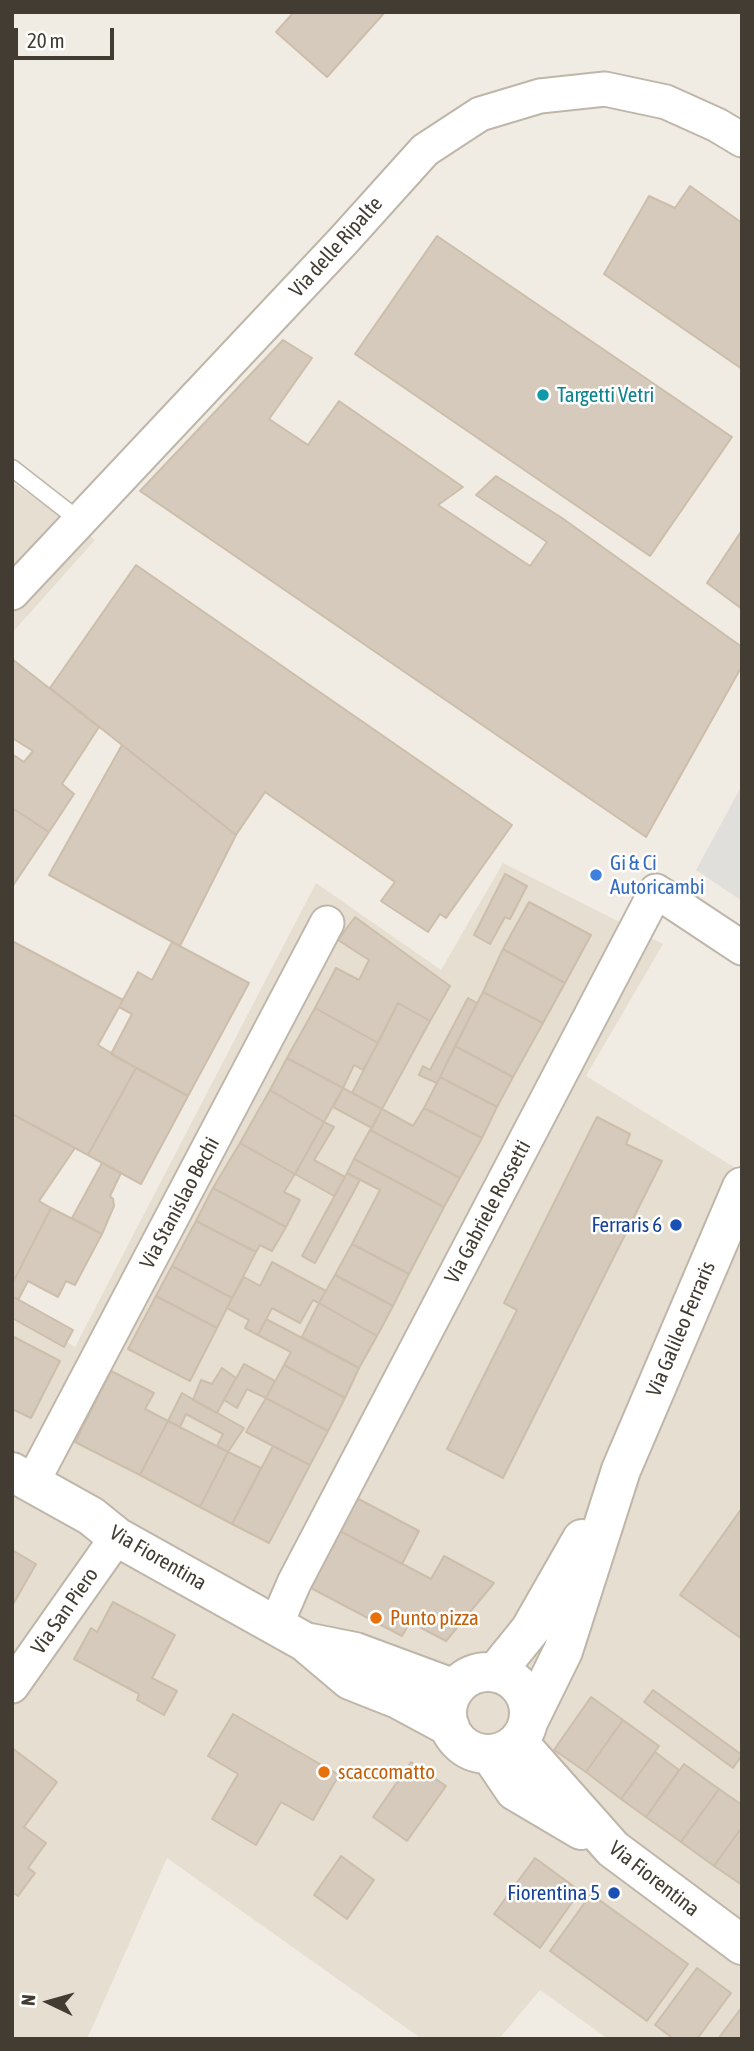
<!DOCTYPE html>
<style>
body{margin:0}
#map{position:relative;width:754px;height:2051px;overflow:hidden;background:#f1ece3;font-family:"Asap Condensed",sans-serif}
canvas{display:block}
.frame{position:absolute;inset:0;border:14px solid #423c33;pointer-events:none}
.north{position:absolute;left:14px;top:1967px;width:70px;height:70px;-webkit-text-stroke:5px #fff;paint-order:stroke;rotate:275deg;font-size:19px;font-weight:700;line-height:28px;text-align:center;color:#423c33}
.north::after{content:'';display:block;margin:auto;width:24px;height:32px;background:#423c33;clip-path:polygon(50% 0,100% 100%,50% 72%,0 100%)}
.scale{position:absolute;left:14px;top:28px;width:100px;height:32px;box-sizing:border-box;border:4px solid #423c33;border-top:0;padding-left:9px;font-size:21px;line-height:24px;white-space:nowrap;color:#423c33;-webkit-text-stroke:5px #fff;paint-order:stroke}
</style>
<div id="map">
<canvas width="754" height="2051"></canvas>
<div class="frame"></div>
<div class="north">N</div>
<div class="scale">20 m</div>
</div>
<script>
const ctx = document.querySelector('canvas').getContext('2d');
ctx.lineJoin = 'round';
function fill(path, color) {
  ctx.fillStyle = color;
  ctx.fill(path, 'evenodd');
}
function toPath(rows) {
  const path = new Path2D();
  for (const r of rows) {
    if (r.length === 3) {
      path.moveTo(r[0] + r[2], r[1]);
      path.arc(r[0], r[1], r[2], 0, 2 * Math.PI);
      continue;
    }
    path.moveTo(r[0], r[1]);
    for (let i = 2; i < r.length; i += 2) path.lineTo(r[i], r[i + 1]);
  }
  return path;
}
function strokePath(path, color, width, dash) {
  ctx.strokeStyle = color;
  ctx.lineWidth = width;
  ctx.lineCap = dash ? 'butt' : 'round';
  ctx.setLineDash(dash || []);
  ctx.stroke(path);
}
function label(font, color, halo, rows, align = 'center') {
  ctx.font = font + ' "Asap Condensed",sans-serif';
  ctx.lineWidth = 5;
  ctx.setLineDash([]);
  ctx.textBaseline = 'middle';
  ctx.strokeStyle = halo;
  ctx.fillStyle = color;
  for (const [text, x, y, turn = 0] of rows) {
    ctx.save();
    ctx.translate(x, y);
    ctx.rotate((+turn || 0) * Math.PI / 180);
    ctx.textAlign = isNaN(turn) ? turn : align;
    if (halo) ctx.strokeText(text, 0, 0);
    ctx.fillText(text, 0, 0);
    ctx.restore();
  }
}
fill(toPath([
 [12,482,95,540,12,633],
 [503,863,663,944,586,1076,742,1172,742,2039,608,2039,540,1990,499,2039,422,2039,167,1858,87,2039,12,2039,12,1308,75,1347,316,883,441,970]
]), '#e5ded1');
fill(toPath([
 [742,785,742,901,696,870]
]), '#e1dfdb');
const building = toPath([
 [294,12,385,12,327,77,276,32,294,12],
 [690,186,742,223,742,369,604,274,649,196,675,208,690,186],
 [437,236,732,437,650,556,355,354,437,236],
 [283,340,312,358,269,419,308,445,339,401,463,487,438,505,530,566,547,542,476,495,496,476,562,518,742,647,742,666,646,837,140,491,283,340],
 [742,530,742,609,707,583,742,530],
 [136,565,512,825,446,918,440,914,428,932,381,901,395,882,265,792,236,835,50,688,136,565],
 [12,659,99,727,62,784,74,794,49,832,12,808,12,754,24,762,33,751,12,738,12,659],
 [122,745,236,835,180,946,49,875,122,745],
 [12,808,49,832,12,887,12,808],
 [505,874,527,886,510,919,505,917,490,944,474,935,505,874],
 [529,902,591,935,565,983,503,949,529,902],
 [355,917,450,986,430,1021,398,1003,378,1043,315,1008,336,968,359,980,369,960,338,940,355,917],
 [12,941,123,1000,98,1045,136,1068,88,1155,12,1114,12,941],
 [172,942,249,983,188,1096,111,1054,132,1014,119,1007,138,972,152,980,172,942],
 [503,949,565,983,543,1023,483,992,503,949],
 [483,992,543,1023,513,1077,455,1046,483,992],
 [468,998,477,1003,437,1083,419,1075,423,1066,430,1070,468,998],
 [398,1003,430,1021,382,1109,352,1093,398,1003],
 [315,1008,378,1043,363,1070,354,1065,343,1088,287,1058,315,1008],
 [455,1046,513,1077,497,1107,440,1077,455,1046],
 [287,1058,343,1088,324,1122,270,1090,287,1058],
 [136,1068,188,1096,141,1184,88,1155,136,1068],
 [440,1077,497,1107,482,1138,424,1108,440,1077],
 [343,1088,382,1109,372,1128,333,1107,343,1088],
 [270,1090,324,1122,295,1174,240,1143,270,1090],
 [424,1108,482,1138,460,1178,370,1130,382,1109,413,1126,424,1108],
 [12,1114,75,1148,39,1201,51,1208,12,1284,12,1114],
 [597,1117,630,1134,626,1144,662,1161,503,1478,447,1449,517,1310,504,1303,597,1117],
 [324,1122,334,1127,314,1160,345,1177,334,1196,295,1174,324,1122],
 [370,1130,460,1178,444,1207,354,1159,370,1130],
 [240,1143,295,1174,284,1192,300,1200,286,1227,213,1188,240,1143],
 [354,1159,444,1207,409,1274,352,1244,380,1190,347,1173,354,1159],
 [102,1163,121,1173,110,1196,113,1199,114,1206,102,1234,72,1218,102,1163],
 [347,1173,360,1180,315,1263,302,1256,347,1173],
 [213,1188,286,1227,272,1251,260,1245,256,1252,196,1221,213,1188],
 [51,1208,102,1234,75,1285,66,1281,58,1297,28,1281,18,1300,12,1296,12,1284,51,1208],
 [196,1221,256,1252,232,1298,172,1266,196,1221],
 [352,1244,409,1274,393,1306,335,1275,352,1244],
 [272,1262,326,1291,319,1303,313,1300,300,1323,272,1308,258,1335,245,1328,249,1320,227,1308,244,1277,260,1286,272,1262],
 [172,1266,232,1298,217,1328,156,1296,172,1266],
 [335,1275,393,1306,377,1336,319,1303,335,1275],
 [12,1296,73,1330,64,1347,12,1318,12,1296],
 [156,1296,217,1328,190,1381,128,1349,156,1296],
 [319,1303,377,1336,359,1368,302,1337,319,1303],
 [266,1319,359,1368,345,1398,284,1365,291,1352,258,1335,266,1319],
 [14,1337,60,1361,31,1418,12,1409,12,1341,14,1337],
 [244,1364,275,1381,266,1398,247,1389,237,1408,224,1400,244,1364],
 [284,1365,345,1398,328,1431,266,1398,284,1365],
 [222,1368,236,1378,217,1413,193,1400,201,1380,212,1384,222,1368],
 [111,1371,154,1393,145,1409,168,1421,140,1475,75,1442,111,1371],
 [182,1393,244,1428,228,1452,217,1446,223,1434,186,1414,180,1427,168,1421,182,1393],
 [266,1398,328,1431,310,1465,246,1432,266,1398],
 [168,1421,228,1452,200,1507,140,1475,168,1421],
 [273,1446,310,1465,269,1543,232,1524,273,1446],
 [228,1452,261,1468,232,1524,200,1507,228,1452],
 [355,1497,419,1531,402,1564,338,1530,355,1497],
 [742,1508,742,1639,680,1595,742,1508],
 [338,1530,431,1579,444,1556,494,1583,446,1641,410,1622,402,1636,311,1588,338,1530],
 [12,1550,36,1564,12,1606,12,1550],
 [113,1602,175,1635,152,1678,177,1691,164,1715,137,1700,139,1694,74,1659,91,1628,97,1632,113,1602],
 [653,1690,742,1755,733,1768,644,1702,653,1690],
 [591,1697,623,1720,586,1772,554,1750,591,1697],
 [233,1714,339,1775,313,1820,281,1802,256,1845,212,1819,238,1774,208,1756,233,1714],
 [623,1720,659,1746,621,1799,586,1772,623,1720],
 [12,1748,57,1782,24,1827,46,1843,28,1868,35,1873,18,1896,12,1892,12,1748],
 [655,1752,679,1770,646,1817,621,1799,655,1752],
 [411,1762,446,1786,407,1841,373,1817,411,1762],
 [684,1764,719,1789,681,1842,646,1817,684,1764],
 [719,1789,742,1805,742,1827,714,1866,681,1842,719,1789],
 [742,1827,742,1885,714,1866,742,1827],
 [341,1856,374,1880,347,1919,314,1895,341,1856],
 [535,1858,580,1891,540,1948,494,1914,535,1858],
 [591,1894,688,1964,647,2021,550,1951,591,1894],
 [697,1968,731,1993,697,2039,674,2039,655,2025,697,1968],
 [742,2007,742,2039,718,2039,742,2007]
]);
fill(building, '#d5cabb');
strokePath(building, '#cdbeac', 2);
const service = toPath([
 [12,468,80,521]
]);
const minor = toPath([
 [12,593,343,241,425,150,480,114,540,96,605,89,666,102,717,125,742,140],
 [32,1483,327,923],
 [276,1625,294,1583,656,891,742,948],
 [12,1686,117,1537]
]);
const tertiary = toPath([
 [12,1472,91,1516,117,1537,305,1642,350,1680,398,1699,450,1727],
 [310,1643,355,1652,455,1689],
 [496,1672,530,1630,582,1539],
 [488,1713,41],
 [529,1720,563,1651,621,1470,742,1187],
 [518,1742,613,1849,742,1945],
 [490,1754,515,1791,581,1830]
]);
strokePath(service, '#bfb6a9', 19);
strokePath(minor, '#bfb6a9', 37);
strokePath(tertiary, '#bfb6a9', 42);
strokePath(service, '#fff', 16);
strokePath(minor, '#fff', 33);
strokePath(tertiary, '#fff', 38);
for (const [x, y, r, color] of [
 [543,395,7,"#0f9aa8"],
 [596,875,7,"#3f7fe0"],
 [676,1225,7,"#1a4fb4"],
 [376,1618,7,"#e8710a"],
 [324,1772,7,"#e8710a"],
 [614,1893,7,"#1a4fb4"]
]) {
  const dot = new Path2D();
  dot.arc(x, y, r, 0, 2 * Math.PI);
  ctx.fillStyle = color;
  ctx.fill(dot);
  strokePath(dot, '#fff', 2.5);
}
label('21px', '#423c33', '#fff', [
 ["Via delle Ripalte",336,247,-48],
 ["Via Stanislao Bechi",180,1203,-62],
 ["Via Gabriele Rossetti",488,1212,-62],
 ["Via Galileo Ferraris",681,1329,-67],
 ["Via Fiorentina",158,1558,30],
 ["Via San Piero",65,1611,-55],
 ["Via Fiorentina",654,1879,38]
]);
label('21px', '#0d838f', '#fff', [
 ["Targetti Vetri",557,395]
], 'left');
label('21px', '#366cbe', '#fff', [
 ["Gi & Ci",610,863],
 ["Autoricambi",610,887]
], 'left');
label('21px', '#164399', '#fff', [
 ["Ferraris 6",662,1225],
 ["Fiorentina 5",600,1893]
], 'right');
label('21px', '#c56008', '#fff', [
 ["Punto pizza",390,1618],
 ["scaccomatto",338,1772]
], 'left');
</script>
